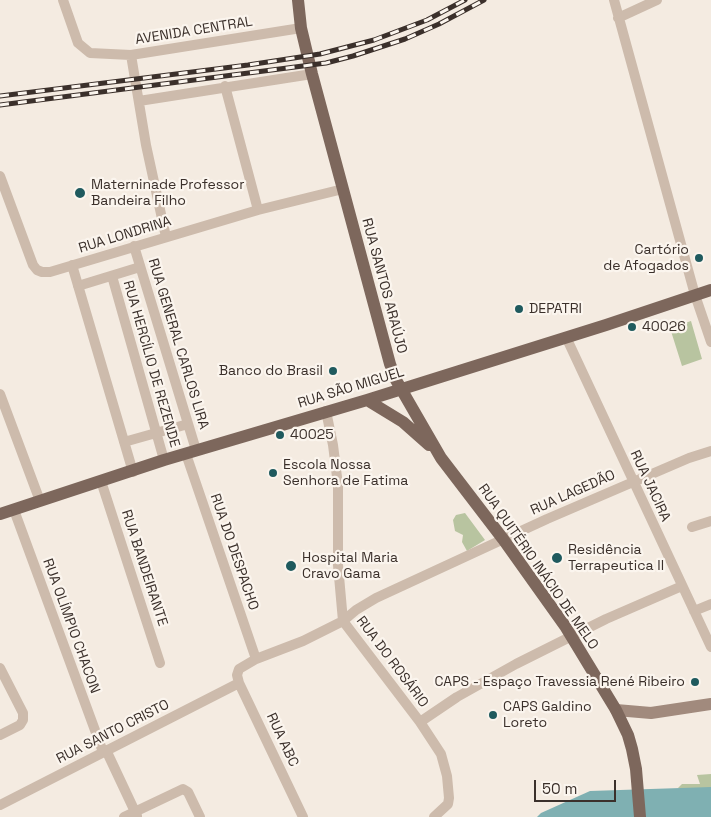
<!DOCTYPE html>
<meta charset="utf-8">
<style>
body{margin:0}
#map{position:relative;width:711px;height:817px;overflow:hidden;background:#f4ebe1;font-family:"Space Grotesk",sans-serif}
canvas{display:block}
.scale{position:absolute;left:534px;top:780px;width:82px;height:22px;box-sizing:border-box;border:2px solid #3b302b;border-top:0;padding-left:6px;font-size:15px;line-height:18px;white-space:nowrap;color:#3b302b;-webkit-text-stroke:4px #fbf5ee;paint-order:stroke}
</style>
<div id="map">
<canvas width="711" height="817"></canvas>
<div class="scale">50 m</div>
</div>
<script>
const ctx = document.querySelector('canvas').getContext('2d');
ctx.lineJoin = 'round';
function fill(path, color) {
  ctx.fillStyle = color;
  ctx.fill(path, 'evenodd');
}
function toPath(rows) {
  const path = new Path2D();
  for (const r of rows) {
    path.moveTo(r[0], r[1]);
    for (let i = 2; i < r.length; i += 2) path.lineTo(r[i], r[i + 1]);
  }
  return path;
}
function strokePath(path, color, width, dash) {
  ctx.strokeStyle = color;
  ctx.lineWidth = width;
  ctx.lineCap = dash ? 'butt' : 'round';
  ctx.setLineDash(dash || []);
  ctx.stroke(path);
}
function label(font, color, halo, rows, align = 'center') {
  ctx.font = font + ' "Space Grotesk",sans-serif';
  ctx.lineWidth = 4.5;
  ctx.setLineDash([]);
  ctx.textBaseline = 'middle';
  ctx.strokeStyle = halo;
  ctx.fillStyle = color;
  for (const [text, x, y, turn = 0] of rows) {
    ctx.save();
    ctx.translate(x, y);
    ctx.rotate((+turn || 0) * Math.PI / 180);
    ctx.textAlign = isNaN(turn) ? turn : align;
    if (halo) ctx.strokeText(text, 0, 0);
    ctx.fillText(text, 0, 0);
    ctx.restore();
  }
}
fill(toPath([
 [691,321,702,359,682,366,670,328],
 [465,513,485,540,467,551,462,542,463,535,455,531,453,520,456,515],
 [711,774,711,796,678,788,682,784,700,784,697,775]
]), '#b8c4a0');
fill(toPath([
 [711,787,711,817,537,817,541,813,590,791]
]), '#7fb0b2');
strokePath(toPath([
 [63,0,78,43,90,53,131,55,301,28],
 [614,0,695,295,711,342],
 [618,18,657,0],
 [131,55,146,145,166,237],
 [225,86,258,210],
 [139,101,312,74],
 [0,176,33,265,37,270,42,272,50,272,258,210,343,189],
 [134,246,196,450],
 [72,265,133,472],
 [112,276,164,460],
 [78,286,140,267],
 [566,337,711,647],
 [0,394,40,501],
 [326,411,333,445,338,485,338,565,343,621,420,722,441,754,447,776,449,798,448,804,434,817],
 [124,442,188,424],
 [186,454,256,659],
 [101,481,160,663],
 [14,510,103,752],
 [692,527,711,521],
 [694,611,711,604],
 [0,668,23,713,23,720,20,725,0,735],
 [420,722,457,697,516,664,606,619,682,586],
 [106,750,137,816],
 [0,805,239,683],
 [124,817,183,789,188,792,200,817],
 [303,817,239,683,237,675,239,669,256,659,303,641,343,621,356,610,376,598,547,519,689,458,711,451]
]), '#cdbbac', 10);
strokePath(toPath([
 [616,710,651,713,711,704]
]), '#a18a7d', 12);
strokePath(toPath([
 [298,0,301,28,312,74,390,364,396,380,441,458,503,539,565,626,616,710,628,735,632,749,636,769,640,817],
 [367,400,403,422,429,445],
 [0,514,164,460,367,400,606,325,711,290]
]), '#7d675c', 12);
const rail = toPath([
 [0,96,248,65,320,54,374,40,427,20,465,0],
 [0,105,326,63,353,56,405,39,439,24,484,0]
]);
strokePath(rail, '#3b302b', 5);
strokePath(rail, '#fbf5ee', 3, [9]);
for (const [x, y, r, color] of [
 [80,193,6,"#1f5a5e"],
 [699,258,5,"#1f5a5e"],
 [519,309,5,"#1f5a5e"],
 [632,327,5,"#1f5a5e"],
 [333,371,5,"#1f5a5e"],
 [280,435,5,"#1f5a5e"],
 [273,473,5,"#1f5a5e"],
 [557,558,6,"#1f5a5e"],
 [291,566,6,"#1f5a5e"],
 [695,682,5,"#1f5a5e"],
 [493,715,5,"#1f5a5e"]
]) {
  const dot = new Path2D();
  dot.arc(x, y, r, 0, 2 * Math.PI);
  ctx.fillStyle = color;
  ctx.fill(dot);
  strokePath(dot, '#fbf5ee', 2);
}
label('14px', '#3b302b', '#fbf5ee', [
 ["AVENIDA CENTRAL",194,31,-9],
 ["RUA LONDRINA",125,235,-17],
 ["RUA SANTOS ARAÚJO",384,286,75],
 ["RUA GENERAL CARLOS LIRA",178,344,73],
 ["RUA HERCÍLIO DE REZENDE",151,364,74],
 ["RUA SÃO MIGUEL",351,388,-17],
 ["RUA JACIRA",650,486,65],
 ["RUA LAGEDÃO",573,493,-24],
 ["RUA DO DESPACHO",234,552,71],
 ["RUA QUITÉRIO INÁCIO DE MELO",538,567,55],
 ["RUA BANDEIRANTE",144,568,72],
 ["RUA OLÍMPIO CHACON",71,626,70],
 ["RUA DO ROSÁRIO",392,662,53],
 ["RUA SANTO CRISTO",113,732,-27],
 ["RUA ABC",282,740,65]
]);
label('14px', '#3b302b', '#fbf5ee', [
 ["Materninade Professor",91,185],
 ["Bandeira Filho",91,201],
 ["Cartório",689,250,"right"],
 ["de Afogados",689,266,"right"],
 ["DEPATRI",529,309],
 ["40026",642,327],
 ["Banco do Brasil",323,371,"right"],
 ["40025",290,435],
 ["Escola Nossa",283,465],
 ["Senhora de Fatima",283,481],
 ["Residência",568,550],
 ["Terrapeutica II",568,566],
 ["Hospital Maria",302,558],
 ["Cravo Gama",302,574],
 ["CAPS - Espaço Travessia René Ribeiro",685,682,"right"],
 ["CAPS Galdino",503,707],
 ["Loreto",503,723]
], 'left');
</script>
